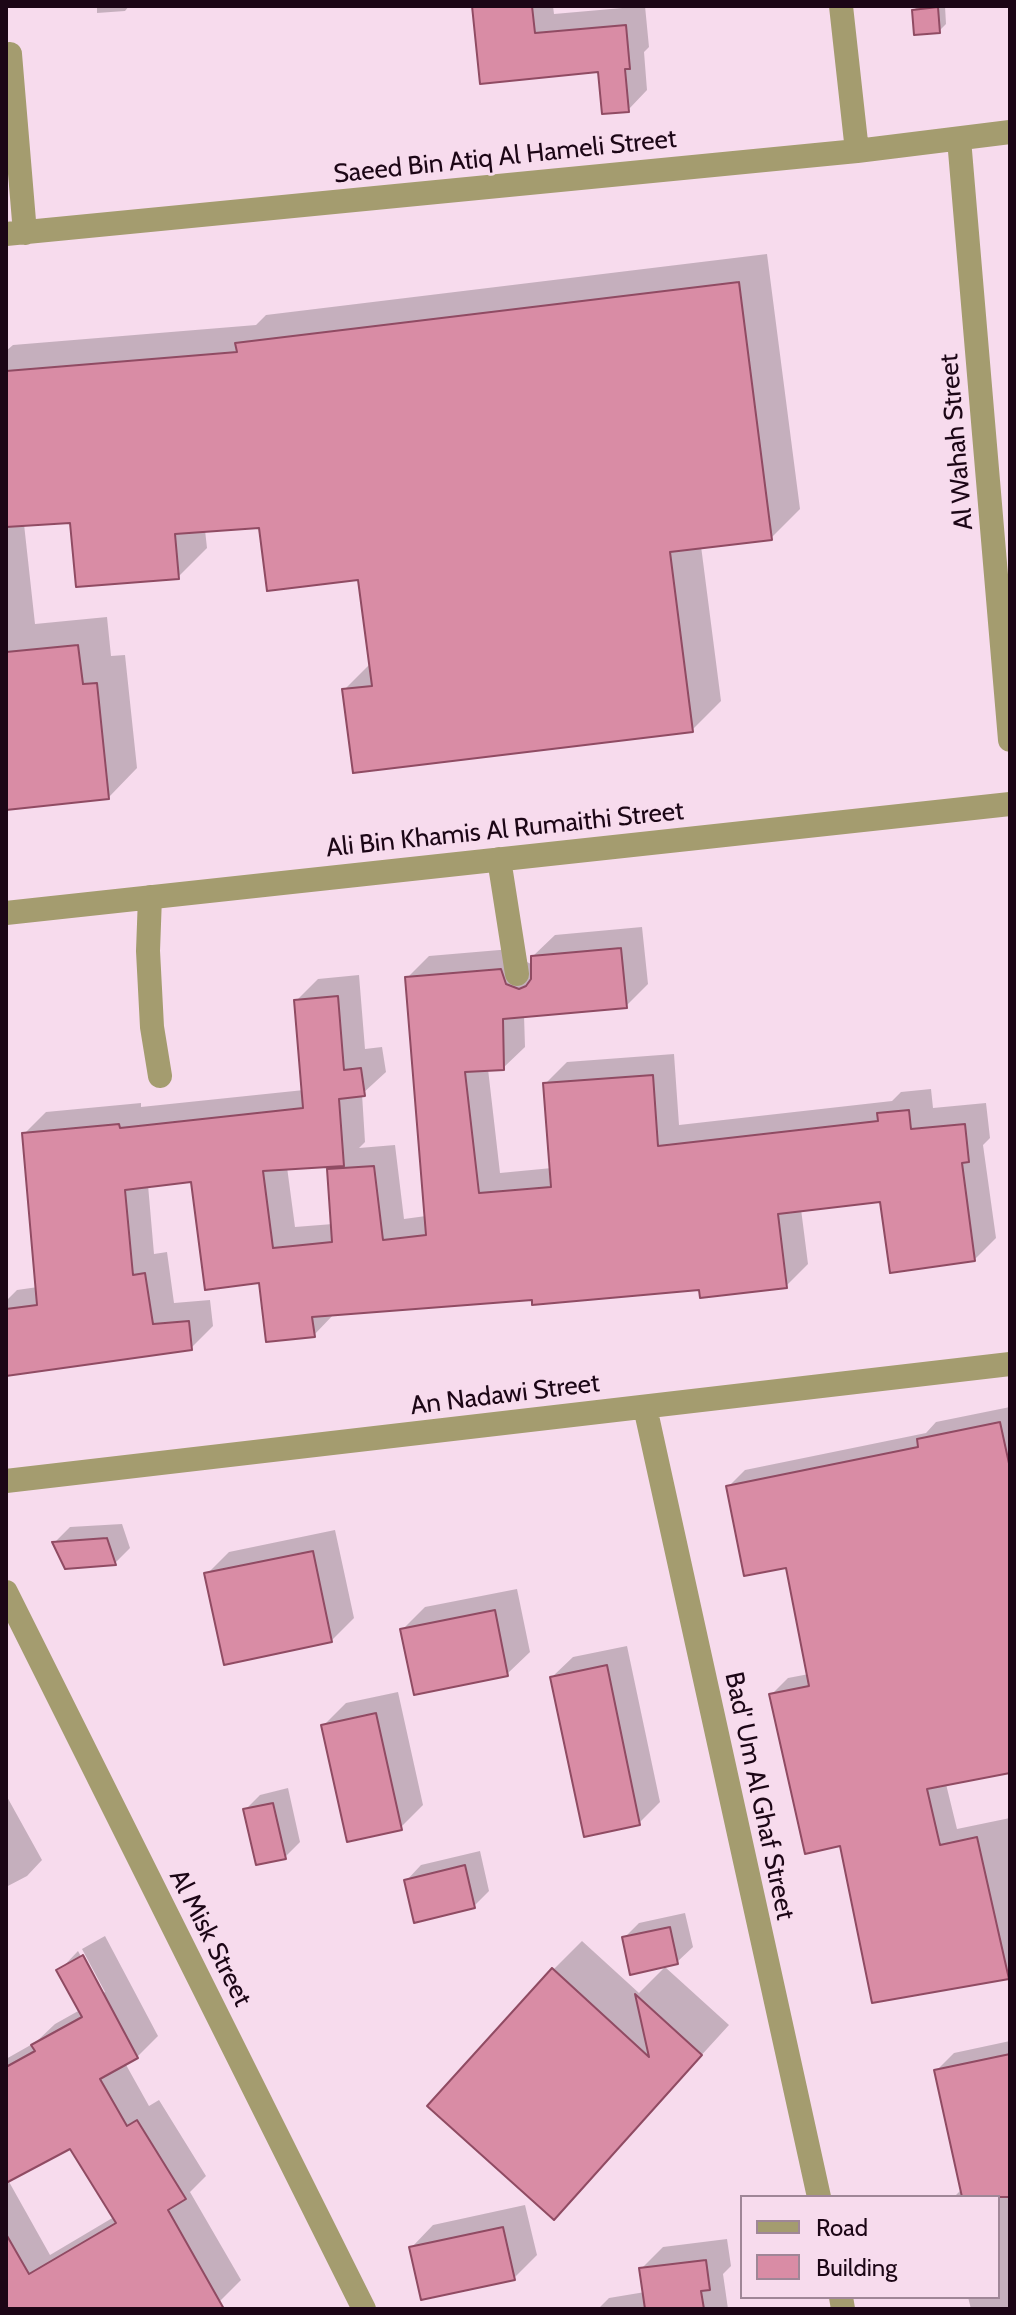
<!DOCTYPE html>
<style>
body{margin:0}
#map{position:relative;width:1016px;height:2315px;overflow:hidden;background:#f7dbed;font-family:Cabin,sans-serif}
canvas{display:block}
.frame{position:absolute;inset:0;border:8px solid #1c0616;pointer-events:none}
.legend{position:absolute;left:740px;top:2195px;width:260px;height:104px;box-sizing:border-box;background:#f7dbed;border:2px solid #9f8697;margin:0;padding:10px 14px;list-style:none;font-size:24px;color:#1c0616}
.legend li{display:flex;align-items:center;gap:16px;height:40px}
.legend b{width:40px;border:2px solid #9f8697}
</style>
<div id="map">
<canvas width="1016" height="2315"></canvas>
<div class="frame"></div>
<ul class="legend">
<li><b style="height:10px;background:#a49c6f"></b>Road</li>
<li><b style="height:22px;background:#d98ca5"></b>Building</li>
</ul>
</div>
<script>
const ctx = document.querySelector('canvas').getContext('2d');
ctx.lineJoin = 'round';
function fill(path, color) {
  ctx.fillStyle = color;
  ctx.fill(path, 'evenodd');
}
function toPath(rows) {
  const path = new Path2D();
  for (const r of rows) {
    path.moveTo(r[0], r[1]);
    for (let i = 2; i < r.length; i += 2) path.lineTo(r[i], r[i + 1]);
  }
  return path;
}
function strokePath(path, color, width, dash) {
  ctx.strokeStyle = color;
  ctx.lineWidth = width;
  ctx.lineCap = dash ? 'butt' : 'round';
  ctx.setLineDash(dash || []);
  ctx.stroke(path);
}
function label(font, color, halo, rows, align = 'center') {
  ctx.font = font + ' Cabin,sans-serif';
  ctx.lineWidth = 6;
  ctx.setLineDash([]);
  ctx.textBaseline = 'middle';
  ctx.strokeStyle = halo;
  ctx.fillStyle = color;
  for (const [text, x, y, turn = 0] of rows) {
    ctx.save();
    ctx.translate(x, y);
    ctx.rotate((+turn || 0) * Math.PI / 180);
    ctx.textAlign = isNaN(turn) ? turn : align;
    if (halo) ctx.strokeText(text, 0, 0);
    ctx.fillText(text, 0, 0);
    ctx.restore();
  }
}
fill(toPath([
 [97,6,129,6,125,11,97,13],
 [474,6,553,6,554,14,645,6,649,47,644,52,647,90,628,110,600,69],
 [918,6,945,6,946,24,939,31,914,10],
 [767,254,800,509,771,538,701,546,721,701,692,730,344,690,371,663,360,578,261,526,205,530,207,548,178,577,72,520,24,524,35,624,107,617,111,656,125,655,137,768,109,797,6,808,6,351,13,345,256,325,266,315],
 [642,927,648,984,626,1006,524,1015,525,1047,503,1068,488,1069,500,1173,552,1168,545,1084,567,1062,674,1054,679,1125,892,1101,901,1092,931,1089,933,1108,986,1103,990,1138,983,1145,996,1238,974,1260,882,1200,801,1209,808,1264,786,1286,700,1288,335,1313,314,1335,261,1281,192,1180,148,1185,154,1254,167,1252,174,1303,210,1300,213,1326,191,1348,6,1374,6,1301,17,1290,38,1287,24,1134,46,1112,141,1103,141,1107,304,1090,296,1001,318,979,359,975,365,1049,382,1047,386,1072,362,1094,365,1142,359,1148,395,1145,404,1219,426,1216,407,978,429,956,523,948,527,962,533,965,533,956,555,935],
 [334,1164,329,1170,333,1224,295,1227,287,1167],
 [1010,1407,1010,1771,946,1784,957,1829,1010,1818,1010,1974,1008,1977,842,1844,771,1695,788,1678,809,1674,788,1566,728,1487,745,1470,926,1433,936,1422],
 [122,1524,130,1548,115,1563,55,1542,70,1527],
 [335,1530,354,1618,331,1641,207,1574,229,1552],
 [517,1589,530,1652,507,1674,402,1630,425,1607],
 [627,1646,660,1802,639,1823,552,1677,573,1657],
 [398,1692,423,1805,400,1828,324,1725,346,1703],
 [288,1788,300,1842,285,1857,245,1810,260,1795],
 [6,1795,42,1860,27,1876,6,1887],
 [480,1851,489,1891,474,1906,406,1881,421,1865],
 [685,1913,693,1947,677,1962,624,1938,639,1923],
 [105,1936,158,2036,137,2057,125,2063,149,2106,159,2100,206,2176,190,2192,241,2280,220,2301,206,2309,6,2309,6,2059,36,2042,55,2024,80,2010,59,1971,78,1951,101,1994,105,1992,82,1949],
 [71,2147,114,2217,50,2255,8,2180],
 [582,1941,639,1993,665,1967,729,2025,553,2218,553,1970],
 [1010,2041,1010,2309,971,2309,968,2297,998,2297,998,2197,954,2197,962,2189,936,2071,954,2053],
 [525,2205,537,2255,514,2278,411,2248,433,2225],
 [727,2239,731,2266,723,2274,728,2309,598,2309,609,2298,645,2292,642,2268,663,2247]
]), '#0003');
const building = toPath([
 [472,6,532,6,535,33,626,25,630,69,625,69,629,112,602,114,598,72,480,84,472,6],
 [938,7,940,33,914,35,912,10,938,7],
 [739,282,772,540,670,552,693,732,353,773,342,689,372,686,358,580,267,591,259,528,175,534,179,579,76,587,70,523,6,527,6,371,237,352,235,343,739,282],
 [78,645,83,684,97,683,109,799,6,810,6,652,78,645],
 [621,948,627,1008,503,1019,504,1070,465,1072,479,1193,551,1187,543,1083,653,1075,658,1146,878,1121,877,1113,909,1110,911,1129,965,1124,969,1162,962,1163,975,1261,890,1273,880,1202,778,1214,787,1288,700,1298,699,1290,532,1305,532,1300,312,1317,315,1337,266,1342,259,1283,205,1290,191,1182,125,1190,133,1275,145,1273,153,1324,189,1321,192,1350,6,1376,6,1309,37,1305,22,1133,119,1124,120,1128,303,1108,294,1000,338,996,344,1070,361,1068,365,1096,339,1099,344,1166,263,1171,273,1248,332,1242,327,1169,374,1166,383,1240,426,1235,405,977,501,969,506,984,519,989,526,986,531,979,531,956,621,948],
 [1000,1422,1010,1468,1010,1773,927,1789,940,1845,977,1837,1009,1979,872,2003,840,1846,805,1854,769,1694,809,1686,786,1568,744,1576,726,1486,918,1447,917,1439,1000,1422],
 [107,1538,116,1565,65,1569,52,1542,107,1538],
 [313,1551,332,1642,224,1665,204,1573,313,1551],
 [495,1610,508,1676,414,1695,400,1629,495,1610],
 [607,1665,640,1825,584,1837,550,1677,607,1665],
 [376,1713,402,1830,347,1842,321,1725,376,1713],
 [273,1803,286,1859,256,1865,243,1809,273,1803],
 [465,1865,475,1908,414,1923,404,1880,465,1865],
 [670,1927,678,1964,630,1975,622,1937,670,1927],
 [83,1955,138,2058,100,2079,127,2126,137,2120,186,2199,168,2210,224,2309,6,2309,6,2234,29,2274,116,2223,70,2149,6,2183,6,2067,35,2051,31,2045,82,2017,56,1970,83,1955],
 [552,1968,649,2057,635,1994,702,2055,554,2220,427,2106,552,1968],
 [1010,2054,1010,2197,962,2197,934,2070,1010,2054],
 [503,2227,515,2280,421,2300,409,2247,503,2227],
 [706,2260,710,2290,701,2291,704,2309,645,2309,639,2268,706,2260]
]);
fill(building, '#d98ca5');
strokePath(building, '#904b63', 2);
strokePath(toPath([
 [841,6,857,151],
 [10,54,25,233],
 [959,139,1010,740],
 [6,234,857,151,1010,132],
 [499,859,517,974],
 [150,897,148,951,152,1027,160,1076],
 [6,913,1010,804],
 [645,1407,819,2197],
 [6,1481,1010,1364],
 [6,1592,364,2309],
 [841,2297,843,2309]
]), '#a49c6f', 24);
label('26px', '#1c0616', '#f7dbed', [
 ["Saeed Bin Atiq Al Hameli Street",505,157,-6],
 ["Al Wahah Street",957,442,-95],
 ["Ali Bin Khamis Al Rumaithi Street",505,830,-6],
 ["An Nadawi Street",505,1395,-7],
 ["Bad' Um Al Ghaf Street",759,1796,78],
 ["Al Misk Street",210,1938,63]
]);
</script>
